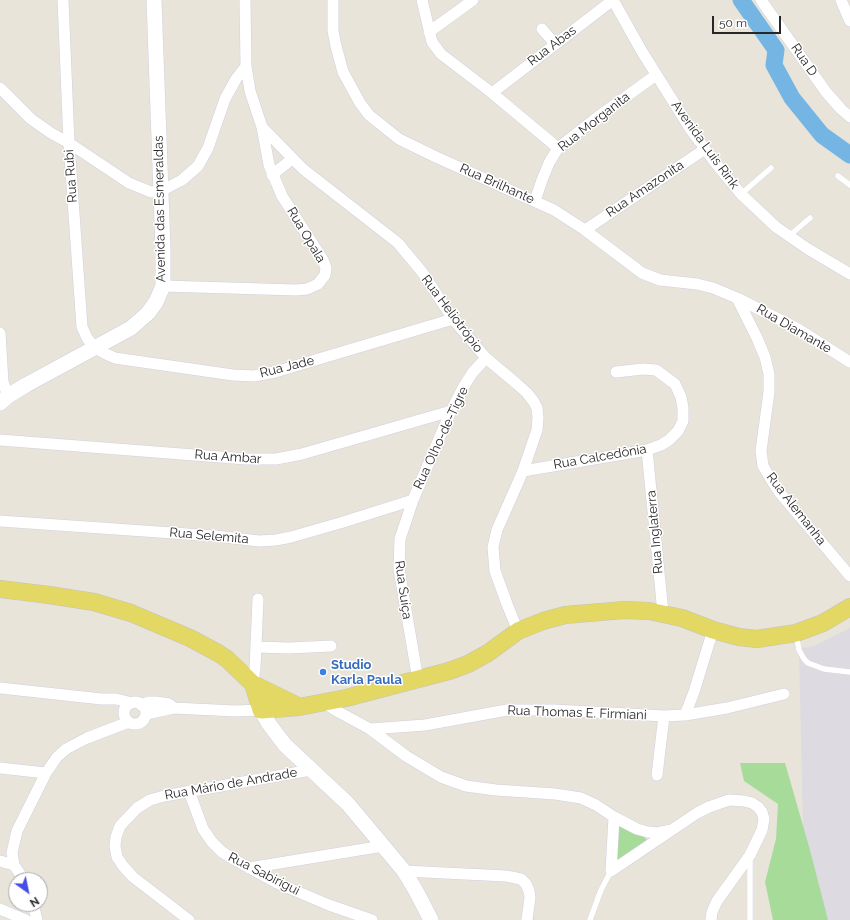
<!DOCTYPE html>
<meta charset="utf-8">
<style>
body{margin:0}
#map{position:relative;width:850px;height:920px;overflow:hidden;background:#e8e4d9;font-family:Raleway,sans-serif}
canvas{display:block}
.north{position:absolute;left:8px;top:872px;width:40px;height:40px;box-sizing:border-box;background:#fff;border:1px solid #a9a9a9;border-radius:50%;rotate:147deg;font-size:11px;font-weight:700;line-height:16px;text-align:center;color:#272727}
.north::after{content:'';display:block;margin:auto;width:14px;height:18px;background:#464ce9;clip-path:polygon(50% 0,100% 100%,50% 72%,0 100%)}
.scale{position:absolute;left:712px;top:16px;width:69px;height:18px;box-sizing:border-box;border:2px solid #272727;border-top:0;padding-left:5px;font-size:12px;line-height:14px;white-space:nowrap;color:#272727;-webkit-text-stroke:3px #fff;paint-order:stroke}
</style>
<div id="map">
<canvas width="850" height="920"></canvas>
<div class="north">N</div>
<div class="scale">50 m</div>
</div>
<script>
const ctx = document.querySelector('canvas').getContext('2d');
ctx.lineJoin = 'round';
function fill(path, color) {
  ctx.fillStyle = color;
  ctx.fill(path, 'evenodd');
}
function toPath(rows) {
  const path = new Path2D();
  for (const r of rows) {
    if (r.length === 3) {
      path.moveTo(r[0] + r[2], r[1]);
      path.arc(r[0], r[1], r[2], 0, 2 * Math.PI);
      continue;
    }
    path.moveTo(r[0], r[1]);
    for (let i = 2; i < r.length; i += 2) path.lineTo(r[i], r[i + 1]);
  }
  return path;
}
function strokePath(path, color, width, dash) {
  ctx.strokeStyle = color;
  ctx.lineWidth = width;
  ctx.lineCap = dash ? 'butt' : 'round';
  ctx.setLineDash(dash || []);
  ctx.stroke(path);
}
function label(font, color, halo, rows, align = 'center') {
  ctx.font = font + ' Raleway,sans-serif';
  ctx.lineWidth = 3;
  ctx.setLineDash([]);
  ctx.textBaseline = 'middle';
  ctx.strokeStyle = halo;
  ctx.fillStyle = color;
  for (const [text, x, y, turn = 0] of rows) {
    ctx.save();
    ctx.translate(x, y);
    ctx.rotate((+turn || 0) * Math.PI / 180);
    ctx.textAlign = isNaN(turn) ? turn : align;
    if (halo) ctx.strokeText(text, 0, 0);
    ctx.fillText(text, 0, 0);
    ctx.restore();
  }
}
fill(toPath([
 [850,628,850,920,805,920,799,648,812,647]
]), '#dddae1');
fill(toPath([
 [740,763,785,763,810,850,828,920,773,920,765,882,776,839,778,804,744,781],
 [621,825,642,835,648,841,616,863,615,828]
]), '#a7db9a');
strokePath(toPath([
 [741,0,776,50,774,65,792,98,822,135,850,155]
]), '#74b5e3', 17);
const service = toPath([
 [838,176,850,185],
 [741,194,771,168],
 [789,236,810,218],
 [796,634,799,650,804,659,808,663,824,669,850,672],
 [590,920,601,890,611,871],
 [750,920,750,858]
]);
const minor = toPath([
 [63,0,69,143,82,327,87,338,95,348,106,354,115,358,233,375,254,376,275,372,453,319],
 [333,0,333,31,336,46,343,72,360,103,369,115,399,139,436,157,554,210,585,230,642,273,660,280,697,284,713,288,737,298,798,329,850,362],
 [422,0,432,42,441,54,492,93,558,148],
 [613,0,641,50,691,130,717,165,741,194,776,227,808,249,850,274],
 [761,0,826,92,841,109,850,117],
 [841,0,850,21],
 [542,29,555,44],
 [429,32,473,0],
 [0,88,31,119,51,133,69,143,129,183,151,192,161,191,182,180,198,166,208,148,225,99,236,79,246,66],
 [492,93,613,0],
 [262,127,303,169,398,243,422,272,453,319,486,358,517,384,527,393,534,402,537,408,538,418,537,430,523,471,497,530,493,547,495,571,507,604,518,631],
 [272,175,292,159],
 [535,201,542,180,549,163,558,148,595,119,656,75],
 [585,230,705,149],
 [163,286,296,290,307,289,318,284,325,275,326,268,323,260,282,196,269,165,262,127,250,91,246,66,245,0],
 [737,298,757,338,765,357,769,374,769,392,761,451,763,466,772,481,780,493,850,576],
 [0,333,3,382,8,396],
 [0,440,246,459,276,459,302,454,451,411],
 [647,450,663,613],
 [523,471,647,450,661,445,669,440,678,431,683,421,683,408,681,397,675,384,656,370,643,369,616,372],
 [0,521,216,536,259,541,276,540,291,537,340,523,413,500],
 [256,647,289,648,331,646],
 [418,680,399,569,400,539,413,500,451,411,464,386,473,372,486,358],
 [253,684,255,668,258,599],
 [0,688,102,699,116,699,132,703],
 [135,713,11],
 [325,703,335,710,370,729,406,756,441,777,466,786,496,790,555,794,581,798,596,805,614,817,637,829,648,832,657,833,672,830],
 [141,705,149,702,156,702,169,704,174,708],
 [146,714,174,708,235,711,261,710],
 [685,715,694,692,713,630],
 [370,729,425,725,507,710,554,710,664,716,685,715,727,708,784,694],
 [0,768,46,773],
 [657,775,664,716],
 [189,791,203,829,212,842,222,852,235,860,277,883,329,905,372,920],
 [0,861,14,865,24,880],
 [14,865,12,853,17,831,46,773,57,757,66,749,87,738,129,722],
 [249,868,383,846],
 [404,871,506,876,521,879,526,884,529,891,530,897,527,920],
 [611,871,697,813,709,807,729,800,744,801,752,803,758,807,762,812,764,819,762,830,750,855,717,901,712,912,711,920],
 [611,871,614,817],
 [33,904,37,920],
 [0,909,26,920],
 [189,920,133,877,123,866,117,857,115,846,116,837,120,826,137,808,150,800,164,796,311,770]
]);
const secondary = toPath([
 [0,403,8,396,26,385,131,328,148,313,156,302,163,286,163,249,154,0],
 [261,710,269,724,285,745,348,804,404,871,416,891,431,920]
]);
const primary = toPath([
 [0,589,49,595,94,602,131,613,190,638,218,653,227,659,253,684,261,710],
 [253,684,298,706],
 [261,710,299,707,346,698,449,671,468,664,488,653,518,631,543,621,565,615,624,610,649,611,682,618,713,630,739,637,757,639,796,633,823,623,850,607]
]);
strokePath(service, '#cfd0df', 6);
strokePath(minor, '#cfd0df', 12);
strokePath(secondary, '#cfd0df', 16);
strokePath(primary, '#c3c3c3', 18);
strokePath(service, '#fff', 5.5);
strokePath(minor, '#fff', 11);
strokePath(secondary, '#fff', 15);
strokePath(primary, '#e3d864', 17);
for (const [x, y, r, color] of [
 [323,672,4,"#3f7fe0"]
]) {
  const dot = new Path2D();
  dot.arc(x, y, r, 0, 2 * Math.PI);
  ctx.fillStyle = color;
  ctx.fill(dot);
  strokePath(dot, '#fff', 1.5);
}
label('13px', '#272727', '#fff', [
 ["Rua Abas",552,46,-37],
 ["Rua D",804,60,56],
 ["Rua Morganita",594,122,-38],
 ["Avenida Luis Rink",705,145,54],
 ["Rua Rubi",71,176,-94],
 ["Rua Brilhante",497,184,24],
 ["Rua Amazonita",645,189,-34],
 ["Avenida das Esmeraldas",160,209,-91],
 ["Rua Opala",306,235,59],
 ["Rua Heliotrópio",452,314,53],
 ["Rua Diamante",794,329,30],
 ["Rua Jade",287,367,-14],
 ["Rua Olho-de-Tigre",441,438,-65],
 ["Rua Ambar",228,457,4],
 ["Rua Calcedônia",600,457,-10],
 ["Rua Alemanha",796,509,52],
 ["Rua Inglaterra",655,532,-95],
 ["Rua Selemita",209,536,5],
 ["Rua Suíça",403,590,82],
 ["Rua Thomas E. Firmiani",577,713,2],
 ["Rua Mário de Andrade",231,784,-10],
 ["Rua Sabirigui",264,874,27]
]);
label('bold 13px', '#366cbe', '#fff', [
 ["Studio",331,665],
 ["Karla Paula",331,680]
], 'left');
</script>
